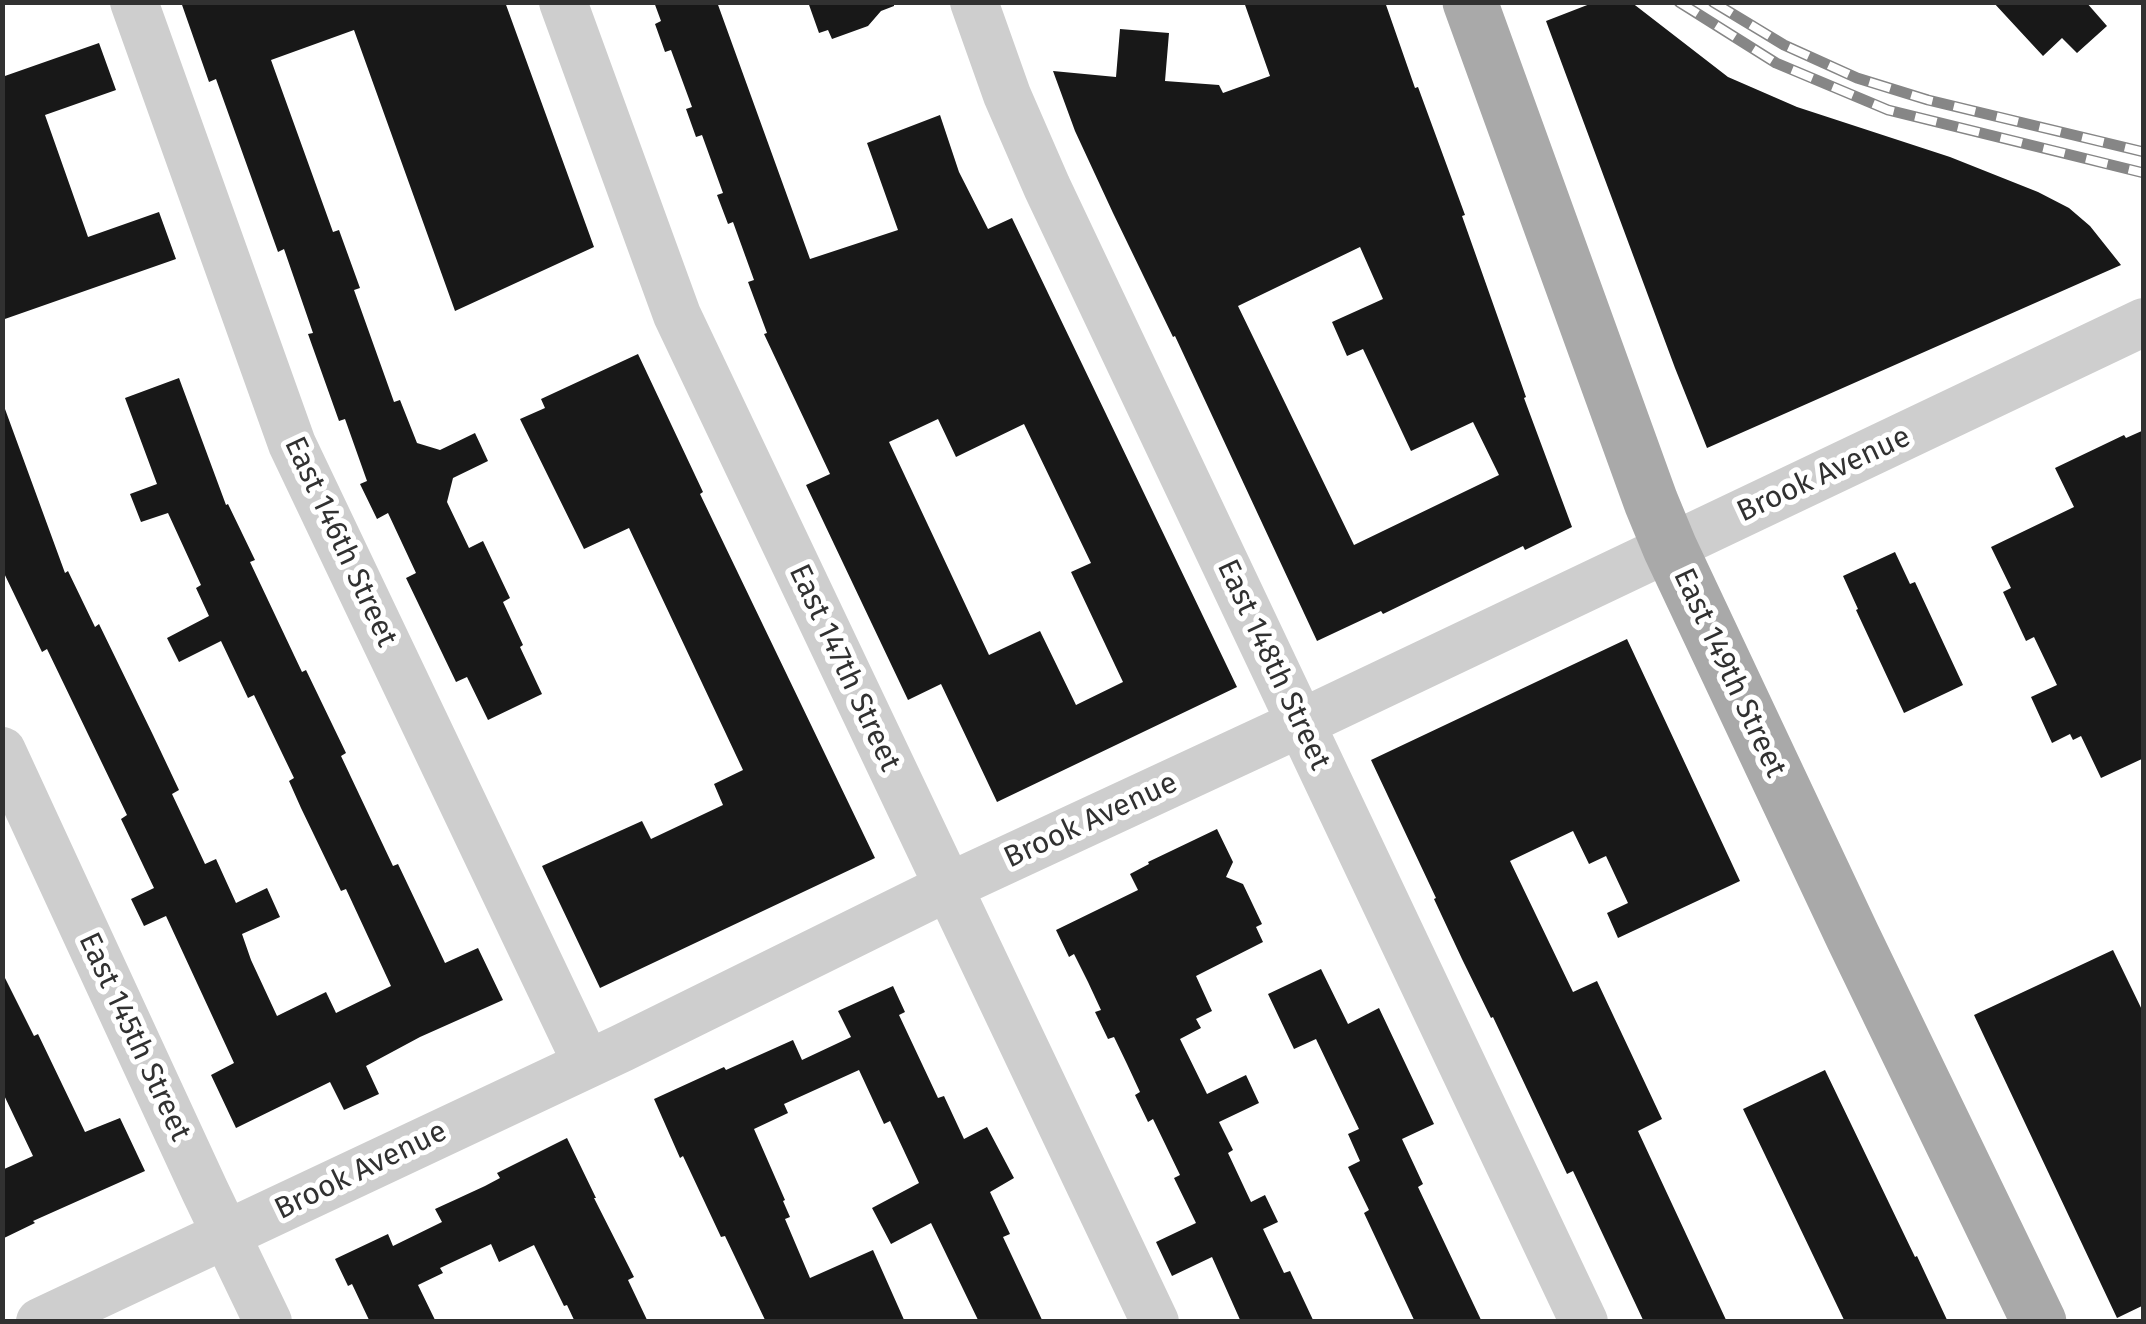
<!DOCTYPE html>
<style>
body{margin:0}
#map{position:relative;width:2146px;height:1324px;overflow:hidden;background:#fff;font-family:"Fira Sans",sans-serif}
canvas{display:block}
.frame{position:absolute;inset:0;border:5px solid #313131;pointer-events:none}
</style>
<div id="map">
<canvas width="2146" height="1324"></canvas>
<div class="frame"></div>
</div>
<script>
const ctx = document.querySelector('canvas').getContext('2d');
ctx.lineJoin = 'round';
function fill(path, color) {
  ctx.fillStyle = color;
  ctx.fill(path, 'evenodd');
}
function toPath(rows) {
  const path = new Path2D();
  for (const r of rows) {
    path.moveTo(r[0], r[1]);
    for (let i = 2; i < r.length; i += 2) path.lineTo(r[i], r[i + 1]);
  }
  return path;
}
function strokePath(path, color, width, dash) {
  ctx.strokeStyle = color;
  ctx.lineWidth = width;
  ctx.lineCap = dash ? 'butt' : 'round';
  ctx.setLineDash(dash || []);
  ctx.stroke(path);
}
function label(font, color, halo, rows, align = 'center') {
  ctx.font = font + ' "Fira Sans",sans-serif';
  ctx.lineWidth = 10;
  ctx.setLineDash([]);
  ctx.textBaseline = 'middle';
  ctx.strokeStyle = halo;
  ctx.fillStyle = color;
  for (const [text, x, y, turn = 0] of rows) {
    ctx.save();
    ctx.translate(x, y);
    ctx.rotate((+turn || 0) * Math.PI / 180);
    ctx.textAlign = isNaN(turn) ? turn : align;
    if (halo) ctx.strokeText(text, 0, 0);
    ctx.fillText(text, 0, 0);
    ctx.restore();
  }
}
fill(toPath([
 [181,2,505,2,594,247,455,311,354,30,271,60,333,232,339,230,360,288,354,290,394,402,400,400,417,443,440,450,475,433,488,461,453,478,447,502,469,548,483,541,510,598,503,602,523,645,520,647,542,694,488,720,467,677,456,682,406,578,416,573,388,513,377,519,360,484,367,481,345,419,339,421,308,334,313,333,284,249,278,252,216,79,209,82],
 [654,2,717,2,810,259,898,230,867,143,940,115,959,172,988,229,1012,218,1237,687,997,802,941,684,908,700,806,485,830,474,764,334,767,333,748,282,754,280,733,222,728,224,717,195,723,193,702,135,696,137,686,109,692,107,671,50,665,52,655,24,661,21],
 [938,419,956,457,1024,424,1091,563,1071,572,1123,682,1076,705,1040,631,989,655,889,442],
 [808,2,894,2,894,6,881,11,868,26,832,39,828,30,819,33],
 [1244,2,1385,2,1415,88,1418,87,1465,215,1462,216,1526,397,1524,398,1572,527,1525,550,1523,546,1383,614,1381,611,1317,641,1175,336,1173,337,1113,213,1075,131,1053,71,1116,77,1120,29,1169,33,1165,81,1219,85,1223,93,1270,76],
 [1360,247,1383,299,1332,322,1347,356,1363,349,1411,451,1473,422,1499,475,1354,545,1238,306],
 [1595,2,1631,2,1728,77,1797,107,1950,157,2038,192,2069,208,2090,226,2121,265,1707,448,1675,368,1546,21],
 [1993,2,2086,2,2107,26,2077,53,2062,38,2043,56],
 [99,43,116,90,45,115,88,237,159,212,176,259,2,320,2,77],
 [638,354,703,492,700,494,875,858,600,988,542,866,642,821,651,839,723,805,714,784,743,770,629,528,584,549,520,419,545,408,541,399],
 [179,378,226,505,228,504,255,560,250,562,302,672,306,670,346,753,341,756,393,866,398,864,445,963,478,948,503,1000,420,1037,366,1066,379,1094,344,1110,330,1082,236,1128,211,1075,234,1063,166,916,144,926,131,899,154,888,121,819,127,815,47,649,42,652,2,569,2,410,5,409,65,573,68,571,95,627,99,624,153,735,179,790,172,794,205,864,216,859,236,903,267,888,280,917,242,934,251,960,277,1016,326,992,336,1013,391,986,346,889,341,891,301,808,289,781,294,778,254,695,248,698,221,641,179,662,167,638,209,616,196,588,201,585,168,513,141,522,130,494,157,484,125,398],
 [2144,430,2144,758,2101,778,2081,736,2073,740,2070,734,2052,743,2031,697,2057,685,2034,637,2026,641,2003,592,2011,588,1991,547,2074,507,2055,468,2124,435,2126,438],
 [1895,552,1910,584,1915,582,1963,685,1904,713,1856,610,1858,609,1843,576],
 [1627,639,1740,881,1618,938,1607,913,1628,903,1606,856,1589,864,1573,831,1510,861,1573,992,1597,981,1662,1119,1638,1131,1727,1322,1644,1322,1573,1171,1567,1174,1493,1017,1491,1018,1462,959,1434,899,1436,898,1371,760],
 [1217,829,1233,862,1226,877,1243,884,1262,924,1256,927,1263,942,1196,976,1212,1011,1196,1019,1201,1028,1180,1039,1207,1094,1246,1075,1259,1103,1219,1122,1233,1150,1228,1153,1251,1202,1265,1195,1278,1222,1263,1229,1284,1273,1290,1271,1314,1322,1241,1322,1212,1257,1172,1276,1156,1242,1196,1223,1174,1178,1180,1175,1153,1119,1148,1122,1135,1095,1140,1092,1127,1064,1114,1037,1108,1039,1095,1012,1101,1010,1088,982,1074,954,1069,957,1056,930,1138,890,1130,874,1149,864,1148,862],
 [2113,950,2144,1014,2144,1305,2117,1318,1974,1015],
 [1321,969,1348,1024,1379,1008,1434,1124,1402,1139,1423,1184,1418,1187,1482,1322,1415,1322,1364,1213,1369,1210,1348,1167,1360,1161,1348,1134,1359,1129,1316,1039,1294,1049,1268,994],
 [2,972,34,1036,38,1034,85,1132,120,1118,145,1171,33,1221,35,1223,2,1239,2,1170,33,1156,2,1091],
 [893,986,905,1012,899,1015,938,1098,944,1096,964,1139,987,1127,1014,1178,990,1192,1010,1234,1003,1237,1043,1322,979,1322,931,1223,891,1244,872,1208,919,1183,890,1121,884,1124,859,1070,784,1104,788,1113,754,1129,785,1200,783,1201,790,1217,785,1219,810,1278,873,1250,905,1322,766,1322,725,1236,721,1237,683,1156,680,1158,654,1099,724,1067,726,1070,793,1040,802,1060,851,1037,838,1011],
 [1825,1070,1915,1257,1917,1256,1948,1322,1845,1322,1743,1109],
 [567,1138,596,1198,594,1198,634,1277,628,1280,648,1322,575,1322,567,1305,564,1306,534,1245,499,1262,491,1244,440,1268,443,1273,418,1285,436,1322,370,1322,352,1284,348,1286,335,1259,388,1234,393,1246,442,1222,435,1209,485,1186,500,1178,497,1173]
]), '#181818');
strokePath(toPath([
 [134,2,292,444,587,1064],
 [563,2,677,315,1155,1322],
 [974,2,1007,95,1047,187,1584,1322],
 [2,751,205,1191,268,1322],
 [40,1322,622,1048,948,887,1301,723,2144,322]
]), '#cecece', 48);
strokePath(toPath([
 [1470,2,1651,502,1670,548,1853,937,2039,1322]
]), '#a9a9a9', 55);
const rail = toPath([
 [1679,2,1776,63,1888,110,2144,173],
 [1713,2,1784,45,1857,78,1928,100,2144,152]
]);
strokePath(rail, '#868686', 11);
strokePath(rail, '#fff', 8, [22]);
label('30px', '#313131', '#fff', [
 ["Brook Avenue",1824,475,-25],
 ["East 146th Street",340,542,65],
 ["East 148th Street",1273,665,65],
 ["East 147th Street",844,668,65],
 ["East 149th Street",1729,673,65],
 ["Brook Avenue",1091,821,-25],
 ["East 145th Street",134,1037,65],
 ["Brook Avenue",361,1171,-26]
]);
</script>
